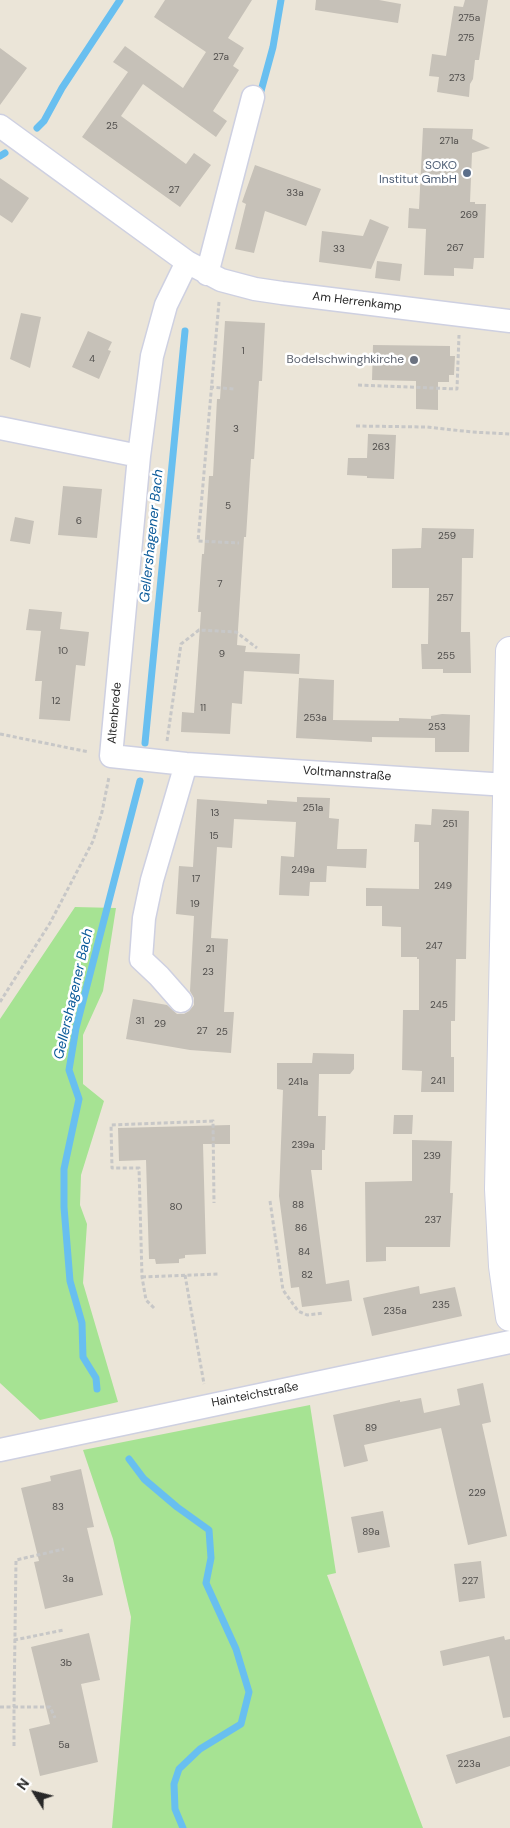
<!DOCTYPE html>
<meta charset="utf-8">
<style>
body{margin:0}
#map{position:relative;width:510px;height:1828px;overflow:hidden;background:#ebe5d8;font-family:"DM Sans",sans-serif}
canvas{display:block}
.north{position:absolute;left:10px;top:1768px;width:50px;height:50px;-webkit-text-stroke:4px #fff;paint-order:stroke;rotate:306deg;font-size:14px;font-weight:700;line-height:20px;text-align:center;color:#282828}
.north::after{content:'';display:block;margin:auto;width:18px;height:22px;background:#282828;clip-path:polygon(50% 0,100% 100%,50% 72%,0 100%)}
</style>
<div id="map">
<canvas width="510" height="1828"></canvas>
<div class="north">N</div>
</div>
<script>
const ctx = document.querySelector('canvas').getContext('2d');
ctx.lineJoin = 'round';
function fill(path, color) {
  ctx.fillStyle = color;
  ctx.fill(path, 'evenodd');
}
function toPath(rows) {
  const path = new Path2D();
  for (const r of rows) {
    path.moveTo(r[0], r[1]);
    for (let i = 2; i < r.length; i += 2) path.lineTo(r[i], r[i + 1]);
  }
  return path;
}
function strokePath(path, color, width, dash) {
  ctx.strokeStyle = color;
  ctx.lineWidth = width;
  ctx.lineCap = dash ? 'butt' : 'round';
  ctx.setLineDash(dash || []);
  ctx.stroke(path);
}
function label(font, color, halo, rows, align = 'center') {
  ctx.font = font + ' "DM Sans",sans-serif';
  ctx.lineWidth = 5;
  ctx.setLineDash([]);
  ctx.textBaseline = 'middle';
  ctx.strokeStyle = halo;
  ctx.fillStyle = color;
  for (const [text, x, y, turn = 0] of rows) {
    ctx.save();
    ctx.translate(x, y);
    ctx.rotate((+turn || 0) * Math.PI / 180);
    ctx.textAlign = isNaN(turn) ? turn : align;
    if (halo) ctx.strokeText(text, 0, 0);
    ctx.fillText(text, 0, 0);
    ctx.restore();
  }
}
fill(toPath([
 [75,907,116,908,103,991,83,1035,83,1084,104,1101,81,1175,80,1205,87,1224,83,1283,118,1402,40,1420,0,1383,0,1019],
 [310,1405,336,1573,327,1575,423,1828,112,1828,131,1617,113,1539,83,1450]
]), '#a6e393');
strokePath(toPath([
 [261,91,273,47,281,0],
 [37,128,44,121,62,88,120,0],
 [0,156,5,153],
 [145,743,185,331],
 [97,1389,96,1378,83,1357,82,1323,70,1281,64,1207,64,1169,79,1099,69,1070,76,1028,140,781],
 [129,1459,144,1479,177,1507,209,1530,211,1558,206,1583,236,1649,249,1692,241,1724,200,1749,179,1769,174,1784,175,1809,183,1828]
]), '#68bff0', 7);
fill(toPath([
 [165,0,252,0,228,38,244,48,233,66,239,70,213,111,227,121,216,137,143,84,121,116,186,164,194,153,211,165,180,207,82,137,128,72,113,62,125,46,183,88,206,52,154,17],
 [316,0,379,0,401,4,398,23,315,10],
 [465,0,488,0,479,60,475,60,473,79,470,84,469,97,437,92,439,77,429,76,432,54,446,56,454,6,463,7],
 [0,48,27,68,0,105],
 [423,128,473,129,472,139,490,148,472,153,470,202,475,202,475,204,486,204,484,258,474,258,473,269,454,268,454,276,424,275,426,229,408,228,409,208,419,209],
 [255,165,321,189,306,226,265,211,254,253,235,249,246,204,242,202],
 [0,178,29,198,12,223,0,215],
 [370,219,389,227,371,269,319,262,322,231,363,236],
 [377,261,402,264,400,281,375,278],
 [21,313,41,317,30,368,10,359],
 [225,321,265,323,262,381,259,381,254,459,251,459,246,537,244,537,237,645,246,646,245,652,300,654,299,674,244,671,242,704,232,703,230,734,181,732,182,712,194,713,201,612,198,612,202,554,204,554,209,476,213,476,217,399,220,399],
 [88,331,112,342,108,350,111,351,99,379,72,367],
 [373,345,450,346,450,356,455,356,454,375,449,375,449,382,438,382,438,410,416,409,416,381,372,380],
 [368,434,396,435,394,479,367,478,367,476,347,475,348,458,367,458],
 [63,486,102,489,97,538,58,535],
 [15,517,34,521,30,544,10,541],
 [422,528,474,529,473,558,462,558,461,632,470,632,471,673,443,673,443,669,422,669,421,644,428,644,429,588,392,588,392,549,421,548],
 [29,609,62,612,60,629,89,632,85,666,76,665,70,721,39,719,42,681,35,681,41,631,26,630],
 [299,678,334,680,333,720,399,721,399,718,431,719,431,716,442,714,470,715,469,752,435,752,435,738,372,737,372,742,296,738],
 [297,797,330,798,329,818,339,819,337,849,367,849,366,868,327,866,326,882,310,882,309,896,279,895,281,856,294,857,296,822,234,819,232,848,217,847,211,938,228,939,224,1012,234,1012,231,1053,190,1050,126,1039,133,999,167,1005,177,1014,184,1014,189,1011,194,1005,194,998,190,991,194,916,176,914,179,866,193,867,197,799,267,804,267,800,297,802],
 [432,809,469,811,466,959,456,959,455,1021,451,1021,451,1057,454,1057,454,1092,421,1092,422,1071,402,1070,403,1010,419,1010,419,959,417,959,417,957,401,957,401,927,382,926,382,906,366,906,366,888,419,889,419,842,414,842,415,824,431,825],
 [313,1053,354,1054,354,1069,350,1074,319,1074,318,1116,326,1116,325,1150,322,1150,322,1170,311,1170,326,1284,349,1280,352,1301,302,1307,299,1287,291,1288,279,1196,283,1090,277,1089,277,1063,312,1063],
 [394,1115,413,1115,412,1134,393,1134],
 [230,1125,230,1144,203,1144,206,1254,185,1255,185,1258,179,1259,179,1263,156,1264,155,1259,149,1259,146,1160,119,1161,118,1128],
 [412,1140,452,1141,450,1193,453,1193,450,1247,386,1247,386,1261,366,1262,365,1182,412,1181],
 [419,1286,420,1294,455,1287,462,1316,372,1336,363,1298],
 [483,1383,491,1422,482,1424,507,1536,468,1545,441,1428,364,1445,368,1461,344,1467,333,1415,400,1400,400,1402,421,1398,424,1413,460,1405,457,1389],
 [81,1469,94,1527,87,1528,103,1595,45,1609,34,1562,39,1561,21,1488,51,1481,50,1476],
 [383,1511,390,1547,358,1553,351,1517],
 [481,1561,485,1598,459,1602,454,1564],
 [89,1633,100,1680,81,1684,98,1762,40,1776,29,1729,50,1724,31,1647],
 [504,1636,505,1640,510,1639,510,1717,503,1718,489,1656,443,1666,440,1651],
 [510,1736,510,1766,456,1784,446,1755]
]), '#c6c1b8');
const street = toPath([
 [0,126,187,262,221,280,255,289,282,293,510,321],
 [187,262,166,305,152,356,139,456,111,756,186,764,507,785],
 [207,274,253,97],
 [0,428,139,456],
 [181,1001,159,976,141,959,144,918,152,880,186,764],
 [0,1450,510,1342]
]);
const secondary = toPath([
 [510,651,499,1189,503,1266,510,1317]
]);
strokePath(street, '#ced0e1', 25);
strokePath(secondary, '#ced0e1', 30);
strokePath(toPath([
 [219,302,198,541,239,543],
 [358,385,457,389,459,335],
 [210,387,234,389],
 [356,426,427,427,472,432,510,434],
 [0,734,89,752],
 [167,741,181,644,199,630,236,632,257,648],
 [0,1002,50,923,93,841,102,812,109,777],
 [270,1201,283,1290,298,1311,307,1315,323,1313],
 [185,1275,204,1384],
 [142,1277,219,1274],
 [154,1308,146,1300,142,1277,139,1168,112,1168,111,1125,213,1121,214,1203],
 [14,1640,64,1630],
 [0,1707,14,1707,16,1560,64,1549],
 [14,1746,14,1707,50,1707,55,1718]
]), '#c7c7c7', 3, [4, 2.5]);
strokePath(street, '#fff', 22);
strokePath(secondary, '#fff', 28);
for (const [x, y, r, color] of [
 [467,173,5,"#5c6f8a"],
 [414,360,5,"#6b7280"]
]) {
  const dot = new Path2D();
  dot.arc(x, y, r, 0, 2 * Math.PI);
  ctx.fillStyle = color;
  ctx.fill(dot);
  strokePath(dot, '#fff', 2);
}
label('10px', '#504e4c', null, [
 ["275a",469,18],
 ["275",466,38],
 ["27a",221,57],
 ["273",457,78],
 ["25",112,126],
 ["271a",449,141],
 ["27",174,190],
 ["33a",295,193],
 ["269",469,215],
 ["267",455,248],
 ["33",339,249],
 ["1",243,351],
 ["4",92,359],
 ["3",236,429],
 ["263",381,447],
 ["5",228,506],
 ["6",79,521],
 ["259",447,536],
 ["7",220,584],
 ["257",445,598],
 ["10",63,651],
 ["9",222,654],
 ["255",446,656],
 ["12",56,701],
 ["11",203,708],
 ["253a",315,718],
 ["253",437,727],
 ["251a",313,808],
 ["13",215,813],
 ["251",450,824],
 ["15",214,836],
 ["249a",303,870],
 ["17",196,879],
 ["249",443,886],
 ["19",195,904],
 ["247",434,946],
 ["21",210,949],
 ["23",208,972],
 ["245",439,1005],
 ["31",140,1021],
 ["29",160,1024],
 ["27",202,1031],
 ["25",222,1032],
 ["241",438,1081],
 ["241a",298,1082],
 ["239a",303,1145],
 ["239",432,1156],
 ["88",298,1205],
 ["80",176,1207],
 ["237",433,1220],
 ["86",301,1228],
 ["84",304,1252],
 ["82",307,1275],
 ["235",441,1305],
 ["235a",395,1311],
 ["89",371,1428],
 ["229",477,1493],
 ["83",58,1507],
 ["89a",371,1532],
 ["3a",68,1579],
 ["227",470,1581],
 ["3b",66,1663],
 ["5a",64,1745],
 ["223a",469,1764]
]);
label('12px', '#4e5e75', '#fff', [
 ["SOKO",457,166],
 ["Institut GmbH",457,180]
], 'right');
label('12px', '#282828', '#fff', [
 ["Am Herrenkamp",357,302,7],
 ["Altenbrede",115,713,-85],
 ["Voltmannstraße",347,774,4],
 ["Hainteichstraße",255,1395,-11]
]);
label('12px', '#5b616d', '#fff', [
 ["Bodelschwinghkirche",404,360]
], 'right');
label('italic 14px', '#0a5a99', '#fff', [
 ["Gellershagener Bach",152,536,-84],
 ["Gellershagener Bach",74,994,-77]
]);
</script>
